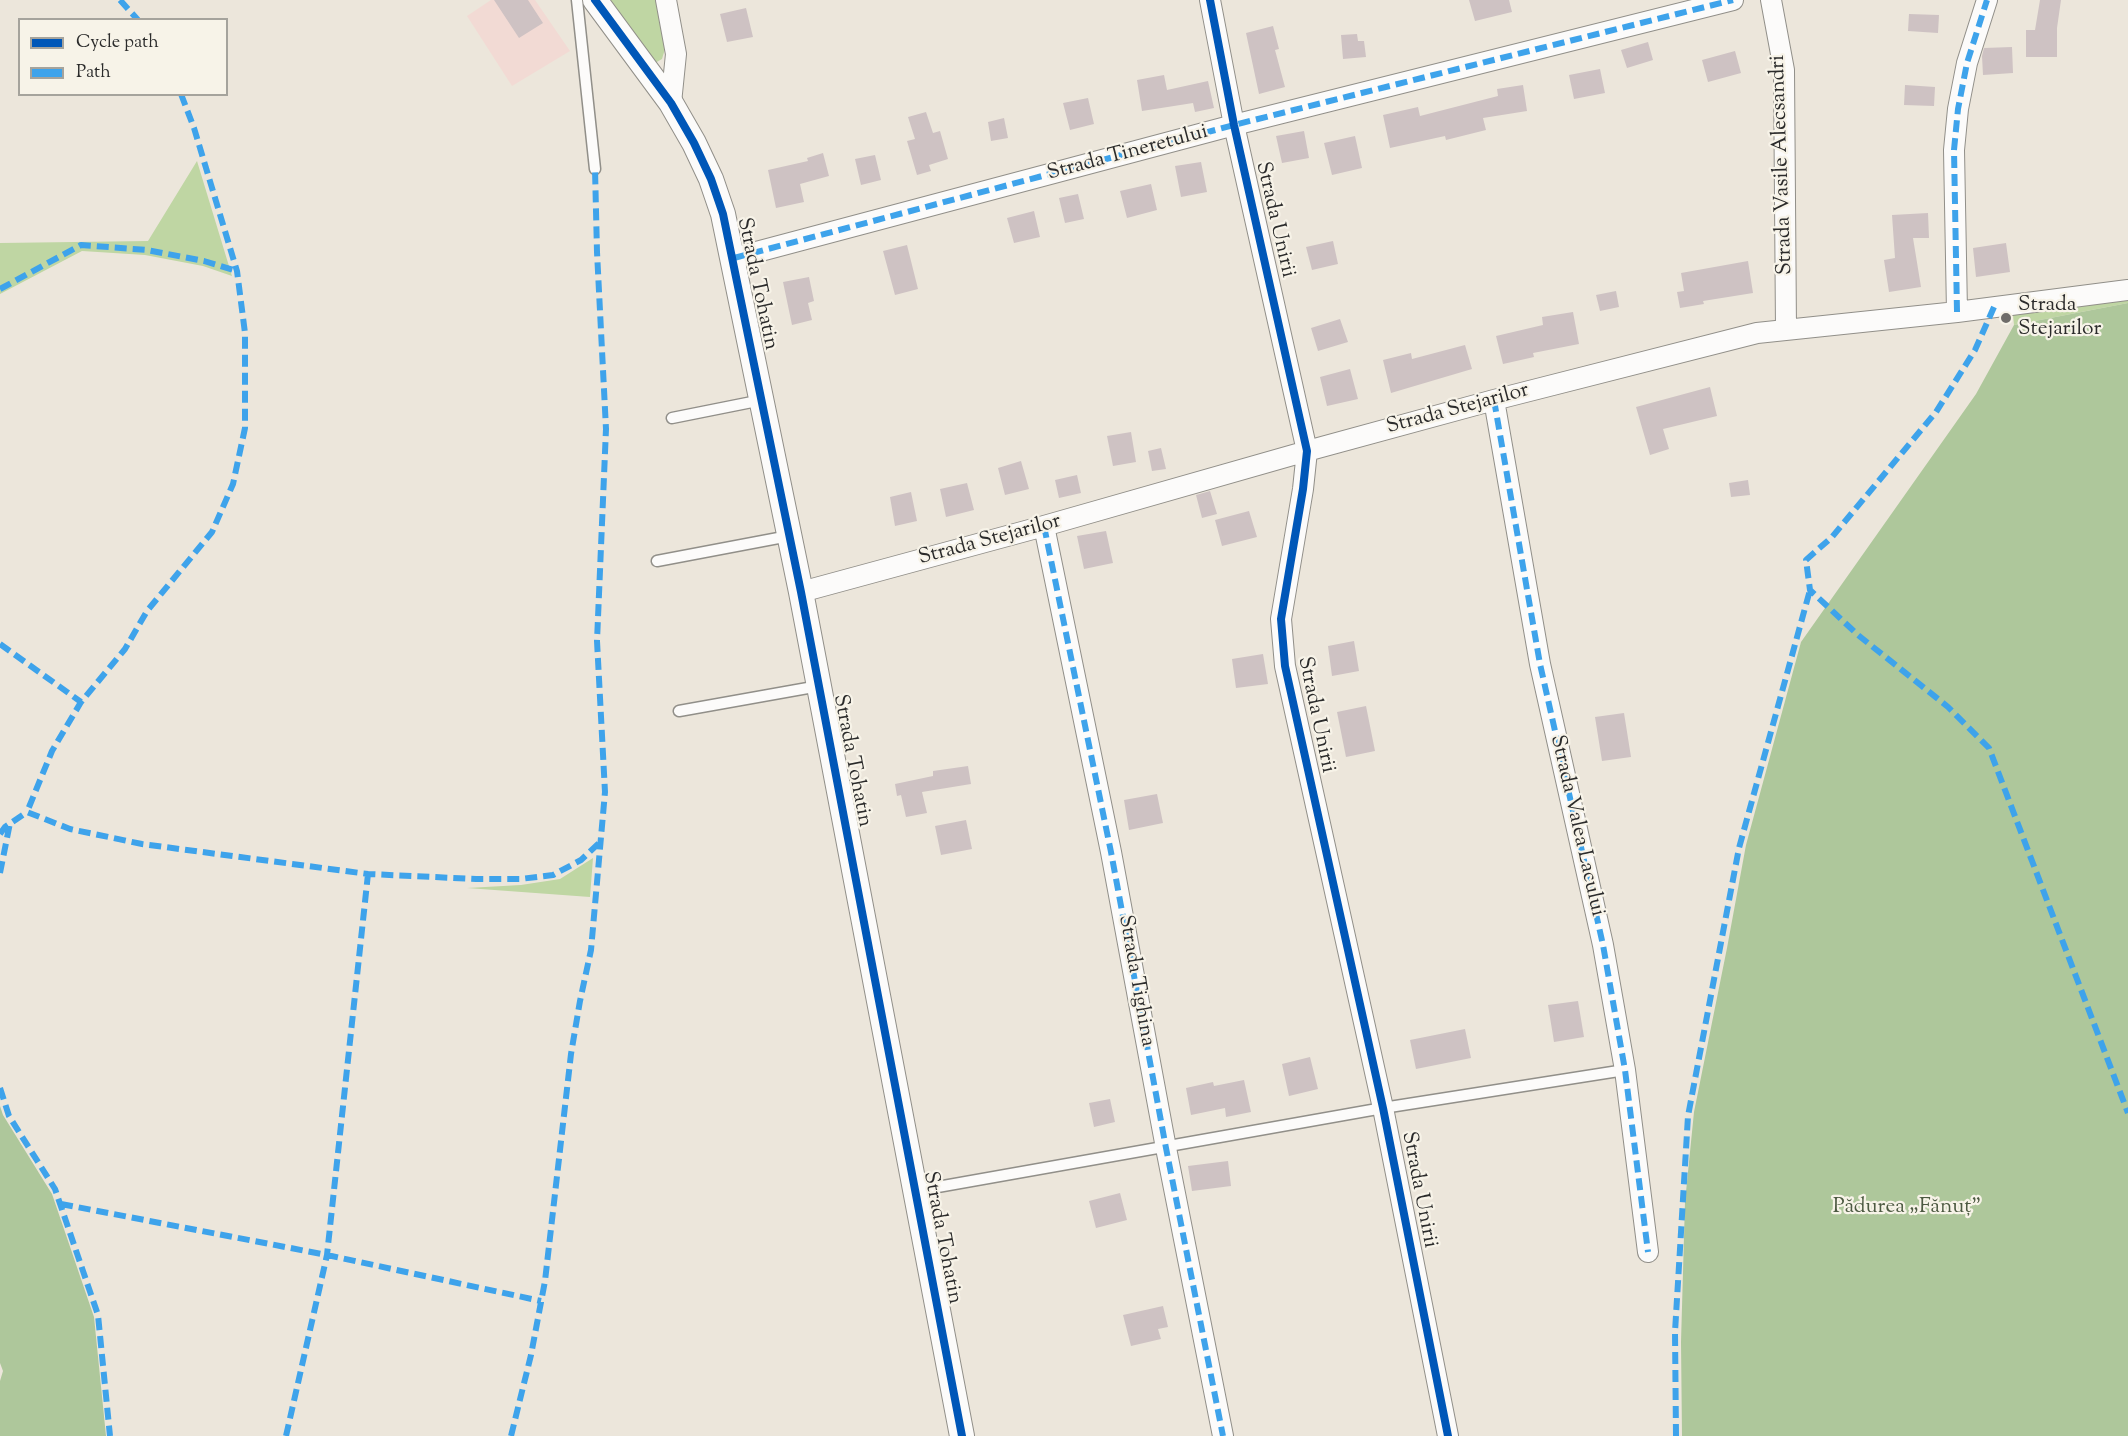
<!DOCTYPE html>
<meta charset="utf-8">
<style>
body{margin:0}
#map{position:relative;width:2128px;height:1436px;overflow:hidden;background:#ece6db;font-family:"Sorts Mill Goudy",serif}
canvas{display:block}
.legend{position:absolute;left:18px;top:18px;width:210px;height:78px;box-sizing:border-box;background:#f7f3e8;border:2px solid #a5a39c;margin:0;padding:8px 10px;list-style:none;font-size:18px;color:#2b2b2b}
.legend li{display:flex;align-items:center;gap:12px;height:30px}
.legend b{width:30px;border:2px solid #a5a39c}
</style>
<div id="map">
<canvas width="2128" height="1436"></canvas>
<ul class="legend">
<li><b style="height:8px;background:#0057b8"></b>Cycle path</li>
<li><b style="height:8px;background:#3ea3eb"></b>Path</li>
</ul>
</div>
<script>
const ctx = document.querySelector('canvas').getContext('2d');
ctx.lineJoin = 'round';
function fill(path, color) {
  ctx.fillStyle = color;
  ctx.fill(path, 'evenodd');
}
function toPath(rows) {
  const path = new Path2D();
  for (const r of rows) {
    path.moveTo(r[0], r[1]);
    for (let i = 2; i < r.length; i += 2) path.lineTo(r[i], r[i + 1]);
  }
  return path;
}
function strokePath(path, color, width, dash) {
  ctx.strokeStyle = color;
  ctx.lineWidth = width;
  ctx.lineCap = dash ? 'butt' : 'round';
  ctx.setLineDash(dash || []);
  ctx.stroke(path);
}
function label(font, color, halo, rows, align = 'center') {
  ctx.font = font + ' "Sorts Mill Goudy",serif';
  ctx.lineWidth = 4.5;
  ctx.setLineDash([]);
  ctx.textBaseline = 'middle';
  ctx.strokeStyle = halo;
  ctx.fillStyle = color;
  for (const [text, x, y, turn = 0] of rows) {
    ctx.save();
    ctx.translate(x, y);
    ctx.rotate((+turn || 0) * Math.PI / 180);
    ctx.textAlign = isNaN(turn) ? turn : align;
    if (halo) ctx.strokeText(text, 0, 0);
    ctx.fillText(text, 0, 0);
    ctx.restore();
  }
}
fill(toPath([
 [491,0,535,0,570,51,512,86,467,16]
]), '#f2dad4');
fill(toPath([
 [607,0,657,0,665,49,662,59,655,63],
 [197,161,232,276,203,266,145,255,82,251,0,294,0,243,148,241],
 [2128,296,2128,303,2014,325,2013,315],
 [593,858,590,897,467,888,521,885,560,879]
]), '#bfd6a3');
fill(toPath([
 [2128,303,2128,1436,1682,1436,1681,1342,1685,1202,1694,1112,1727,948,1746,845,1801,642,1976,394,2014,325],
 [0,1106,3,1115,52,1194,94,1317,106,1436,0,1436,0,1381,3,1371,0,1363]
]), '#aec79b');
fill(toPath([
 [494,0,528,0,543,23,519,38],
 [1469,0,1509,0,1512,12,1475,21],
 [2040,0,2061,0,2057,28,2057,57,2026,57,2026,30,2035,30],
 [746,8,753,37,727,42,720,14],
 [1909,14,1939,15,1938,33,1908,31],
 [1273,26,1279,49,1275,50,1285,87,1259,94,1246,33],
 [1357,34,1358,41,1364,41,1366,57,1343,59,1341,35],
 [1648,42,1653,60,1627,68,1621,50],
 [2012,47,2013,73,1983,75,1982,56,1984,48],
 [1735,51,1741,73,1708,82,1702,60],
 [1600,69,1605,93,1574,99,1569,75],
 [1164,75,1167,90,1208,81,1214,108,1195,112,1193,103,1142,111,1137,80],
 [1523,85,1527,111,1483,118,1486,130,1446,140,1445,136,1390,148,1383,115,1418,107,1420,116,1498,96,1497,89],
 [1905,85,1935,87,1934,106,1904,105],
 [1088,98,1094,124,1070,130,1063,103],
 [926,112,933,133,940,131,948,159,929,165,931,171,917,175,907,141,915,139,908,117],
 [1004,118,1008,138,991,141,988,122],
 [1304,131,1309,158,1282,163,1276,136],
 [1355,136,1362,168,1332,175,1324,143],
 [823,153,829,176,800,184,804,202,776,208,768,170,808,161,807,158],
 [875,155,881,180,861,185,855,159],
 [1201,162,1207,192,1181,197,1175,166],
 [1151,184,1157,210,1127,218,1120,191],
 [1078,194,1084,219,1065,223,1059,198],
 [1034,211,1040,237,1014,243,1007,218],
 [1928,213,1929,238,1913,238,1921,287,1889,292,1884,260,1895,258,1892,215],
 [1333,241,1338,264,1312,270,1306,247],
 [2006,243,2010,272,1976,277,1973,248],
 [907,245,918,289,895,295,883,251],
 [1748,261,1753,293,1703,301,1704,304,1680,308,1677,292,1684,291,1681,273],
 [809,277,814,301,808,303,812,320,792,325,783,282],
 [1616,291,1619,307,1600,311,1596,295],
 [1573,312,1579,344,1533,353,1534,357,1503,364,1496,336,1543,325,1542,317],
 [1340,319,1348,342,1318,351,1311,328],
 [1465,345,1472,369,1391,393,1383,360,1411,353,1412,359],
 [1350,369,1358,399,1327,406,1320,377],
 [1710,387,1717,416,1663,429,1669,449,1650,455,1636,407],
 [1131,432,1136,462,1113,466,1107,436],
 [1161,448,1166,469,1152,471,1148,451],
 [1021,461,1029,489,1005,495,998,468],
 [1077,475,1081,493,1059,498,1055,480],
 [1748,480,1750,495,1731,497,1729,483],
 [967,483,974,510,946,517,940,489],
 [1210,491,1217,514,1202,518,1196,495],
 [911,492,917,521,895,526,890,497],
 [1249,511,1257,537,1222,546,1215,520],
 [1106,531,1113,563,1084,569,1077,536],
 [1354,641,1359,671,1332,676,1328,646],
 [1263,654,1268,684,1236,688,1232,659],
 [1366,706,1375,751,1346,757,1337,712],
 [1624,713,1631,757,1602,761,1595,717],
 [968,766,971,784,922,792,927,813,906,817,901,795,897,796,895,784,933,776,933,771],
 [1157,794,1163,823,1129,830,1124,800],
 [966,820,972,849,941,855,935,826],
 [1578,1001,1584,1037,1554,1042,1548,1005],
 [1465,1029,1471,1058,1416,1069,1410,1040],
 [1310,1057,1318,1089,1289,1096,1282,1064],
 [1244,1080,1251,1112,1226,1117,1225,1108,1191,1115,1186,1088,1213,1082,1214,1086],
 [1110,1099,1115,1122,1094,1127,1089,1103],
 [1228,1161,1231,1186,1192,1191,1188,1166],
 [1120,1193,1127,1220,1096,1228,1089,1201],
 [1163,1306,1168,1327,1158,1329,1161,1339,1131,1346,1123,1315]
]), '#cec2c3');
const service = toPath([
 [577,0,595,169],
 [672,418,762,400],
 [657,561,789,536],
 [679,711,819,686],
 [915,1191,1383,1108,1625,1070]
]);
const minor = toPath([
 [666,0,676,54,671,103],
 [1210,0,1234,125,1307,451,1303,489,1281,619,1285,666,1383,1108,1448,1436],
 [1771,0,1784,70,1786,330],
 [734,258,1234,125,1733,0],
 [1957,312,1954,150,1958,109,1967,63,1987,0],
 [1494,400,1540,664,1603,945,1625,1070,1648,1252],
 [1044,526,1111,852,1166,1148,1223,1436],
 [801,592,1044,526,1307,451,1494,400,1757,333,1957,312,2128,290]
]);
const tertiary = toPath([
 [595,0,671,103,694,143,711,179,723,214,801,592,962,1436]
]);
strokePath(service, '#918f89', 13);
strokePath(minor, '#918f89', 22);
strokePath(tertiary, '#918f89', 26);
strokePath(service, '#fcfbfa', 10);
strokePath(minor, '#fcfbfa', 20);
strokePath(tertiary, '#fcfbfa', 24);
strokePath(toPath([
 [120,0,138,20],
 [181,94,194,128,237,271,245,333,245,428,233,484,212,532,147,611,125,649,81,702,52,751,27,812,70,829,142,844,368,874,476,879,520,879,553,875,581,860,599,843],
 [734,258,1234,125,1733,0],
 [0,289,81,245,147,250,204,261,237,271],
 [1994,307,1975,350,1936,412,1832,537,1806,560,1810,590,1858,635,1948,707,1989,748,2128,1113],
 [1957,312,1954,150,1958,109,1967,63,1987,0],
 [1494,400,1540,664,1603,945,1625,1070,1648,1252],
 [1044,526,1111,852,1166,1148,1223,1436],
 [0,644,81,702],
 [0,834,5,827,27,812],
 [0,873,10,823],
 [0,1088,9,1116,55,1189,98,1315,110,1436],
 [61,1204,327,1255,541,1301],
 [286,1436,327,1255,368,874],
 [511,1436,531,1355,545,1281,571,1054,580,1001,591,950,605,792,597,641,606,429,597,252,595,169],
 [1676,1436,1675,1332,1688,1116,1739,848,1810,590]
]), '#3ea3eb', 6, [12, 6]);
strokePath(toPath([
 [595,0,671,103,694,143,711,179,723,214,801,592,962,1436],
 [1210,0,1234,125,1307,451,1303,489,1281,619,1285,666,1383,1108,1448,1436]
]), '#0057b8', 8);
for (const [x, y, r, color] of [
 [2006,318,6,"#6f6c69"]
]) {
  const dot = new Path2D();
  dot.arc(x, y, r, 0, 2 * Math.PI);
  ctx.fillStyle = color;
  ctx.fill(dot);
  strokePath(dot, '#f7f3e8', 2);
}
label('21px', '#2b2b2b', '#f7f3e8', [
 ["Strada Tineretului",1128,154,-15],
 ["Strada Vasile Alecsandri",1783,165,-92],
 ["Strada Unirii",1274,220,77],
 ["Strada Tohatin",756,284,78],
 ["Strada Stejarilor",1458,410,-15],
 ["Strada Stejarilor",990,541,-15],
 ["Strada Unirii",1315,715,78],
 ["Strada Tohatin",851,761,79],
 ["Strada Valea Lacului",1576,826,77],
 ["Strada Tighina",1135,981,80],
 ["Strada Unirii",1418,1190,79],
 ["Strada Tohatin",941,1238,79]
]);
label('21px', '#2b2b2b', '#f7f3e8', [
 ["Strada",2018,306],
 ["Stejarilor",2018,330]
], 'left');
label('21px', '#4d5a42', '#f7f3e8', [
 ["Pădurea „Fănuț”",1907,1208]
]);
</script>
